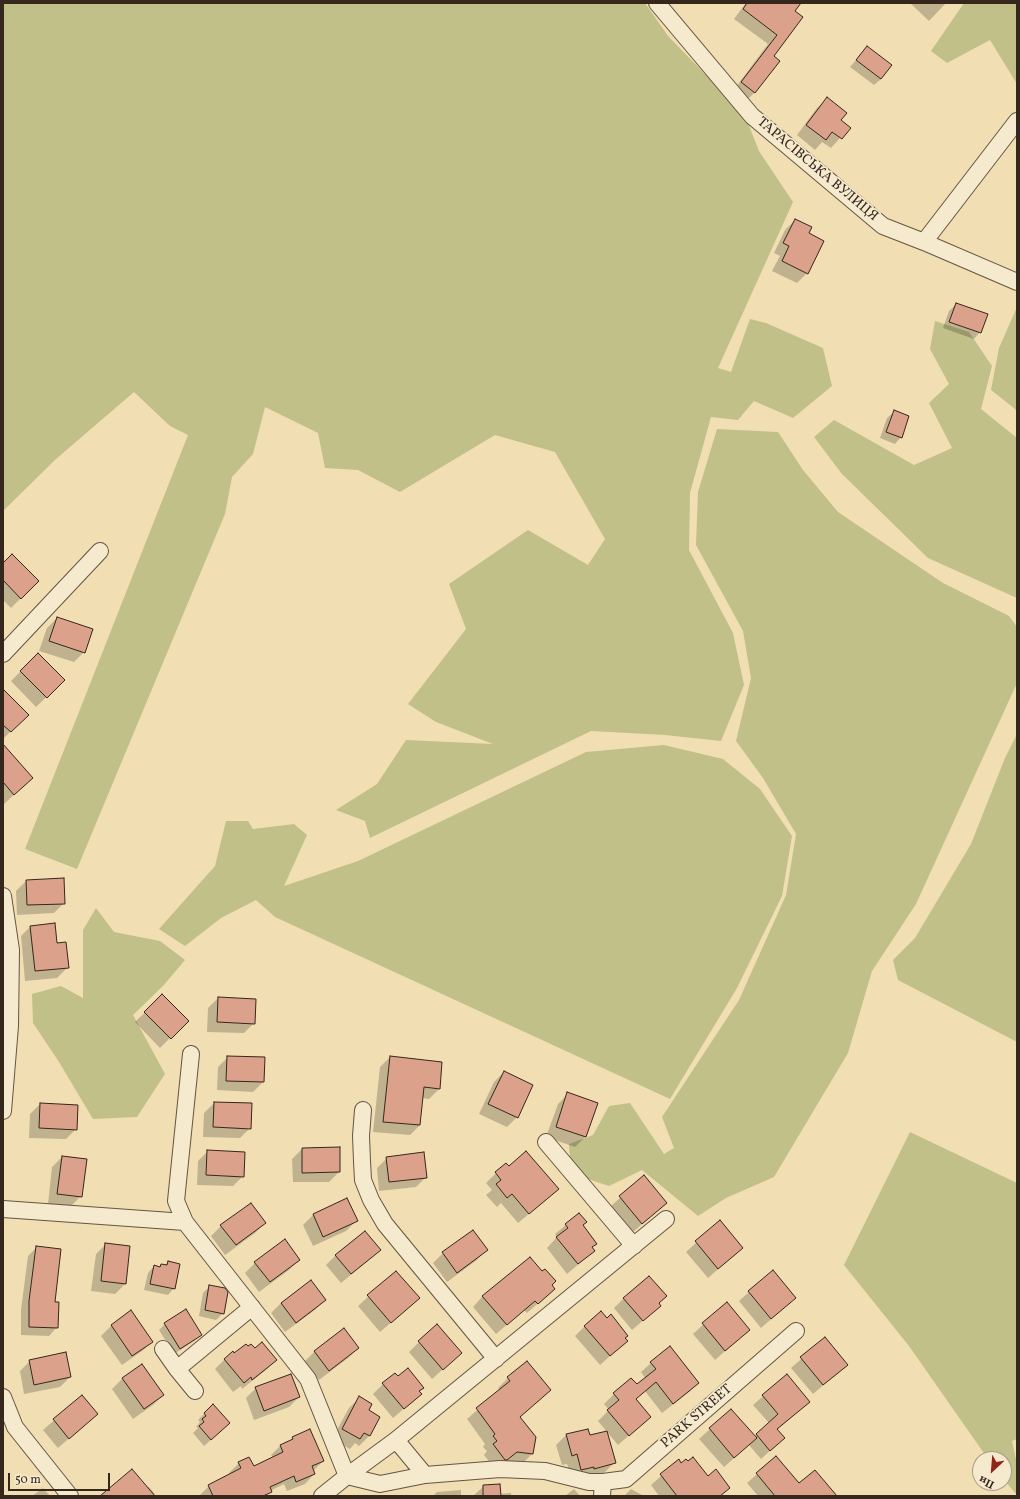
<!DOCTYPE html>
<meta charset="utf-8">
<style>
body{margin:0}
#map{position:relative;width:1020px;height:1499px;overflow:hidden;background:#f1deb3;font-family:Vollkorn,serif}
canvas{display:block}
.frame{position:absolute;inset:0;border:4px solid #35271c;pointer-events:none}
.north{position:absolute;left:972px;top:1451px;width:40px;height:40px;box-sizing:border-box;background:#f6eace;border:1px solid #a99c87;border-radius:50%;rotate:206deg;font-size:11px;font-weight:700;line-height:16px;text-align:center;color:#35271c}
.north::after{content:'';display:block;margin:auto;width:14px;height:18px;background:#8f2418;clip-path:polygon(50% 0,100% 100%,50% 72%,0 100%)}
.scale{position:absolute;left:8px;top:1473px;width:102px;height:18px;box-sizing:border-box;border:2px solid #35271c;border-top:0;padding-left:5px;font-size:12px;line-height:14px;white-space:nowrap;color:#35271c;-webkit-text-stroke:3px #f6eace;paint-order:stroke}
</style>
<div id="map">
<canvas width="1020" height="1499"></canvas>
<div class="frame"></div>
<div class="north">Пн</div>
<div class="scale">50 m</div>
</div>
<script>
const ctx = document.querySelector('canvas').getContext('2d');
ctx.lineJoin = 'round';
function fill(path, color) {
  ctx.fillStyle = color;
  ctx.fill(path, 'evenodd');
}
function toPath(rows) {
  const path = new Path2D();
  for (const r of rows) {
    path.moveTo(r[0], r[1]);
    for (let i = 2; i < r.length; i += 2) path.lineTo(r[i], r[i + 1]);
  }
  return path;
}
function strokePath(path, color, width, dash) {
  ctx.strokeStyle = color;
  ctx.lineWidth = width;
  ctx.lineCap = dash ? 'butt' : 'round';
  ctx.setLineDash(dash || []);
  ctx.stroke(path);
}
function label(font, color, halo, rows, align = 'center') {
  ctx.font = font + ' Vollkorn,serif';
  ctx.lineWidth = 3.5;
  ctx.setLineDash([]);
  ctx.textBaseline = 'middle';
  ctx.strokeStyle = halo;
  ctx.fillStyle = color;
  for (const [text, x, y, turn = 0] of rows) {
    ctx.save();
    ctx.translate(x, y);
    ctx.rotate((+turn || 0) * Math.PI / 180);
    ctx.textAlign = isNaN(turn) ? turn : align;
    if (halo) ctx.strokeText(text, 0, 0);
    ctx.fillText(text, 0, 0);
    ctx.restore();
  }
}
fill(toPath([
 [3,3,645,3,668,36,733,103,746,118,759,151,793,202,718,368,731,372,750,319,766,323,823,348,832,386,793,418,754,401,738,420,711,417,690,493,689,550,733,633,744,685,721,741,665,735,591,731,370,838,365,821,336,810,377,784,406,740,493,744,436,722,408,704,466,629,449,584,528,530,588,565,605,539,555,452,495,435,400,492,358,470,325,468,318,433,265,407,253,454,232,477,225,514,77,869,25,849,188,435,170,426,134,392,56,459,3,511],
 [964,3,1017,3,1017,84,990,40,947,63,931,51],
 [1017,307,1017,412,1015,409,991,390,999,348],
 [935,321,969,332,992,366,981,409,1017,438,1017,598,928,558,842,474,814,437,834,420,914,465,952,448,929,403,949,384,930,349],
 [717,429,778,432,803,470,838,512,943,583,1009,616,1017,627,1017,683,916,904,872,971,848,1053,774,1177,726,1198,698,1216,642,1170,609,1186,588,1179,570,1160,569,1144,593,1135,609,1106,630,1103,664,1154,674,1148,662,1117,739,1000,786,895,796,834,763,778,736,741,751,678,743,631,696,545,698,492],
 [1017,734,1017,1042,898,980,893,960,915,938,971,844,1005,758],
 [664,745,723,759,760,789,792,836,782,896,737,988,670,1099,275,917,256,900,221,918,185,946,159,929,215,866,226,821,248,821,253,829,294,824,307,835,284,886,358,861,586,752],
 [96,908,114,932,160,941,185,960,163,986,133,1015,165,1074,137,1117,93,1119,59,1062,33,1023,32,994,61,986,83,998,83,930],
 [910,1132,1017,1183,1017,1439,1012,1441,1017,1464,1017,1495,1004,1480,1004,1459,988,1459,909,1346,844,1265]
]), '#c0c088');
fill(toPath([
 [746,3,799,3,794,11,755,92,746,101,733,91,768,44,734,19],
 [910,3,946,3,929,21],
 [867,47,881,79,874,85,850,67],
 [827,99,840,120,849,128,831,148,822,142,815,150,797,135,817,108],
 [795,220,808,234,807,273,797,283,772,271,780,256,774,253,785,230],
 [956,304,980,332,974,339,943,328,949,311],
 [894,412,901,437,895,444,880,438,887,418],
 [3,565,38,581,11,608,3,600],
 [57,618,84,652,74,662,39,651,47,628],
 [38,654,64,680,36,707,11,681],
 [3,690,27,715,3,739],
 [3,755,32,778,4,804,3,803],
 [26,881,64,903,54,913,17,915,16,891],
 [31,926,56,944,67,968,57,978,25,981,21,936],
 [162,996,187,1021,160,1048,135,1022],
 [218,998,255,999,254,1023,244,1033,207,1032,208,1008],
 [228,1057,263,1082,253,1092,217,1090,218,1067],
 [390,1057,439,1089,429,1099,422,1098,420,1125,410,1135,373,1132,380,1067],
 [504,1072,517,1117,507,1127,479,1114,494,1082],
 [568,1094,585,1137,575,1147,546,1137,558,1104],
 [214,1103,250,1128,240,1138,203,1137,204,1113],
 [40,1104,76,1129,66,1139,29,1138,30,1114],
 [302,1149,339,1172,329,1182,293,1182,292,1159],
 [208,1151,243,1176,233,1186,197,1185,198,1161],
 [62,1157,81,1196,71,1206,48,1204,52,1167],
 [387,1158,426,1177,416,1187,379,1191,377,1168],
 [496,1173,547,1199,518,1223,501,1203,497,1207,486,1195,492,1190,486,1183],
 [643,1177,665,1203,632,1233,610,1207],
 [347,1199,356,1221,346,1231,313,1246,303,1225,313,1215],
 [579,1214,582,1226,596,1243,592,1248,594,1251,567,1274,547,1248,557,1237,555,1234],
 [719,1222,742,1248,708,1278,686,1252],
 [265,1223,255,1233,225,1255,211,1236,221,1226],
 [106,1244,125,1284,115,1294,91,1291,96,1254],
 [37,1247,54,1303,57,1327,49,1336,21,1335,21,1310,28,1256],
 [379,1250,369,1260,341,1283,326,1265,336,1255],
 [486,1250,477,1260,447,1282,433,1263,443,1253],
 [530,1259,554,1289,527,1313,524,1310,496,1334,473,1307,482,1297],
 [299,1260,289,1270,259,1292,245,1273,255,1263],
 [168,1262,174,1288,168,1295,144,1290,148,1273,154,1266,159,1267,161,1265,165,1266],
 [396,1272,408,1308,380,1332,358,1306],
 [311,1281,325,1300,315,1310,285,1332,271,1313,281,1303],
 [210,1286,223,1313,216,1320,199,1316,203,1293],
 [749,1292,795,1298,761,1328,739,1301],
 [624,1298,658,1304,660,1306,632,1330,614,1308],
 [726,1304,749,1330,715,1360,693,1334],
 [131,1312,152,1342,142,1351,122,1365,101,1336,111,1326],
 [165,1324,201,1335,194,1341,174,1354,159,1330],
 [585,1326,624,1338,627,1341,600,1365,575,1336],
 [825,1338,847,1365,813,1394,791,1368],
 [419,1342,461,1353,432,1379,409,1352],
 [358,1348,348,1358,319,1380,305,1361,315,1351],
 [255,1350,276,1360,266,1370,242,1389,241,1386,233,1392,215,1369,225,1359,234,1354],
 [30,1361,70,1377,60,1387,24,1394,20,1371],
 [651,1363,698,1383,688,1393,662,1413,645,1391,635,1399,650,1417,618,1445,598,1421,609,1410,604,1404,614,1394,636,1386,646,1379,641,1372],
 [142,1365,163,1395,153,1405,133,1419,112,1389,122,1379],
 [786,1376,809,1402,777,1430,784,1438,761,1459,749,1445,724,1467,699,1439,731,1410,754,1437,769,1423,753,1405],
 [508,1378,550,1390,519,1418,532,1454,522,1464,495,1469,484,1455,487,1451,483,1447,485,1444,467,1419,500,1390,498,1388],
 [383,1384,418,1391,421,1394,393,1418,373,1394],
 [256,1388,299,1397,289,1407,254,1420,246,1398],
 [82,1396,97,1414,58,1448,43,1430],
 [359,1398,367,1411,379,1417,369,1436,359,1446,355,1443,350,1449,332,1439,349,1408],
 [204,1414,223,1429,204,1446,193,1433,198,1428,196,1427,200,1422,198,1420],
 [587,1430,589,1436,614,1463,604,1473,585,1478,572,1479,567,1464,562,1465,556,1445,566,1435],
 [293,1438,323,1461,313,1471,314,1474,305,1484,287,1491,284,1484,270,1491,266,1496,199,1496,209,1486,231,1475,229,1473,239,1463,254,1468,273,1458,271,1455,281,1445,289,1442],
 [776,1457,799,1485,831,1496,758,1496,747,1483],
 [678,1461,681,1464,729,1487,720,1496,659,1496,651,1485],
 [484,1486,499,1494,511,1493,511,1496,473,1496],
 [149,1487,155,1494,153,1496,102,1496],
 [43,1488,50,1496,32,1496],
 [574,1489,580,1496,565,1496],
 [631,1489,644,1496,624,1496],
 [461,1490,461,1496,433,1496,437,1492]
]), '#0003');
const building = toPath([
 [747,3,801,3,795,11,803,17,774,56,780,61,755,93,741,82,777,35,743,9,747,3],
 [867,46,892,65,881,79,856,60,867,46],
 [827,97,847,113,841,120,851,128,842,139,832,132,826,140,806,125,827,97],
 [795,219,812,227,809,233,824,241,808,274,782,261,789,246,783,243,795,219],
 [956,303,988,314,981,333,949,322,956,303],
 [894,410,909,416,902,438,886,432,894,410],
 [12,554,39,581,21,599,3,580,3,563,12,554],
 [57,617,93,629,85,653,49,641,57,617],
 [38,653,65,680,47,698,20,671,38,653],
 [3,689,29,715,11,732,3,725,3,689],
 [3,744,33,778,14,795,3,782,3,744],
 [64,878,65,904,27,905,26,880,64,878],
 [55,923,57,943,66,942,69,968,35,971,30,926,55,923],
 [162,994,189,1021,171,1039,144,1012,162,994],
 [218,997,256,999,255,1024,217,1022,218,997],
 [227,1056,265,1057,264,1082,226,1081,227,1056],
 [390,1056,442,1062,440,1089,424,1087,420,1125,383,1122,390,1056],
 [504,1071,533,1085,518,1118,488,1104,504,1071],
 [567,1092,598,1103,586,1137,556,1127,567,1092],
 [214,1102,252,1103,251,1129,213,1127,214,1102],
 [40,1103,78,1105,77,1130,39,1128,40,1103],
 [340,1147,340,1172,302,1173,302,1148,340,1147],
 [207,1150,245,1152,244,1177,206,1175,207,1150],
 [526,1151,559,1189,529,1214,512,1194,507,1198,496,1184,501,1180,495,1172,506,1163,509,1166,526,1151],
 [424,1152,427,1178,389,1182,386,1157,424,1152],
 [62,1156,87,1159,82,1197,57,1194,62,1156],
 [644,1175,667,1203,642,1224,619,1196,644,1175],
 [347,1198,358,1221,323,1237,313,1214,347,1198],
 [251,1203,266,1223,236,1245,220,1225,251,1203],
 [579,1213,587,1222,583,1225,597,1244,592,1247,595,1251,578,1264,556,1237,568,1228,565,1224,579,1213],
 [720,1220,743,1248,718,1269,695,1241,720,1220],
 [473,1230,488,1250,457,1273,442,1252,473,1230],
 [365,1231,381,1250,351,1274,335,1255,365,1231],
 [285,1239,300,1260,270,1282,254,1262,285,1239],
 [105,1243,130,1246,126,1284,101,1281,105,1243],
 [36,1246,61,1249,55,1302,59,1302,58,1328,29,1327,29,1301,36,1246],
 [530,1257,542,1271,545,1269,556,1281,552,1285,555,1289,538,1304,535,1301,507,1325,482,1296,530,1257],
 [168,1261,180,1264,175,1289,150,1284,154,1265,160,1267,161,1264,167,1265,168,1261],
 [773,1270,796,1298,771,1319,748,1291,773,1270],
 [396,1271,420,1298,391,1323,367,1295,396,1271],
 [649,1276,667,1296,659,1303,661,1306,643,1321,623,1298,649,1276],
 [311,1280,326,1300,296,1323,281,1303,311,1280],
 [209,1285,225,1288,228,1292,224,1314,205,1310,209,1285],
 [727,1302,750,1330,725,1351,702,1323,727,1302],
 [186,1309,202,1335,180,1349,164,1323,186,1309],
 [131,1310,153,1342,132,1356,111,1325,131,1310],
 [601,1311,607,1318,611,1314,628,1336,625,1338,628,1341,610,1356,584,1326,601,1311],
 [437,1324,462,1353,443,1370,418,1341,437,1324],
 [344,1328,359,1348,329,1371,314,1351,344,1328],
 [825,1337,848,1365,823,1385,800,1357,825,1337],
 [262,1342,277,1360,252,1380,251,1377,244,1383,224,1359,233,1351,234,1353,246,1344,248,1346,251,1344,255,1348,262,1342],
 [670,1346,699,1383,673,1404,656,1382,636,1399,651,1417,629,1436,607,1410,619,1400,613,1393,631,1378,637,1384,656,1369,650,1362,670,1346],
 [66,1352,71,1377,34,1385,29,1360,66,1352],
 [527,1361,551,1390,520,1417,536,1437,533,1454,517,1452,507,1460,505,1460,493,1444,497,1441,493,1436,495,1434,476,1408,510,1381,507,1377,527,1361],
 [142,1364,164,1395,144,1409,122,1378,142,1364],
 [408,1368,424,1388,419,1391,422,1394,404,1409,382,1383,395,1373,398,1376,408,1368],
 [291,1374,300,1397,264,1411,255,1387,291,1374],
 [787,1374,810,1402,777,1429,785,1438,770,1451,756,1434,778,1414,762,1395,787,1374],
 [82,1395,98,1414,69,1439,53,1419,82,1395],
 [359,1396,372,1404,369,1410,380,1417,370,1436,364,1433,360,1439,342,1429,359,1396],
 [213,1404,230,1423,211,1440,199,1426,204,1422,202,1419,206,1416,204,1413,213,1404],
 [731,1409,757,1438,734,1458,709,1428,731,1409],
 [310,1429,324,1461,312,1466,315,1474,296,1482,294,1476,270,1487,272,1492,263,1496,213,1496,208,1485,241,1468,238,1462,249,1457,254,1466,283,1452,280,1445,293,1439,292,1437,310,1429],
 [588,1429,590,1435,607,1431,616,1463,594,1469,594,1467,581,1470,577,1454,572,1456,566,1434,588,1429],
 [776,1456,799,1483,815,1470,837,1496,775,1496,756,1473,776,1456],
 [693,1457,708,1476,716,1469,730,1488,720,1496,677,1496,660,1474,679,1459,681,1463,686,1459,688,1461,693,1457],
 [132,1469,155,1496,100,1496,132,1469],
 [500,1484,501,1496,483,1496,483,1485,500,1484]
]);
fill(building, '#dba18b');
strokePath(building, '#35271c', 1);
const minor = toPath([
 [657,3,752,116,883,226,924,242,1017,282],
 [924,242,1017,121],
 [3,654,100,551],
 [3,896,11,950,10,1026,3,1111],
 [363,1110,361,1136,362,1161,363,1180,371,1200,385,1224,496,1359],
 [546,1142,634,1246],
 [3,1209,185,1222,308,1379,347,1476,396,1440,666,1219],
 [185,1222,176,1201,191,1054],
 [163,1349,177,1369,195,1391],
 [177,1369,252,1307],
 [3,1397,15,1427,70,1496],
 [396,1440,425,1475],
 [322,1496,347,1476,380,1484,425,1475,500,1469,545,1471,589,1482,603,1482],
 [602,1496,603,1482,626,1479,796,1331]
]);
strokePath(minor, '#645542', 18);
strokePath(minor, '#f6eace', 16);
label('14px', '#35271c', '#f6eace', [
 ["ТАРАСІВСЬКА ВУЛИЦЯ",817,170,40],
 ["PARK STREET",697,1417,-41]
]);
</script>
